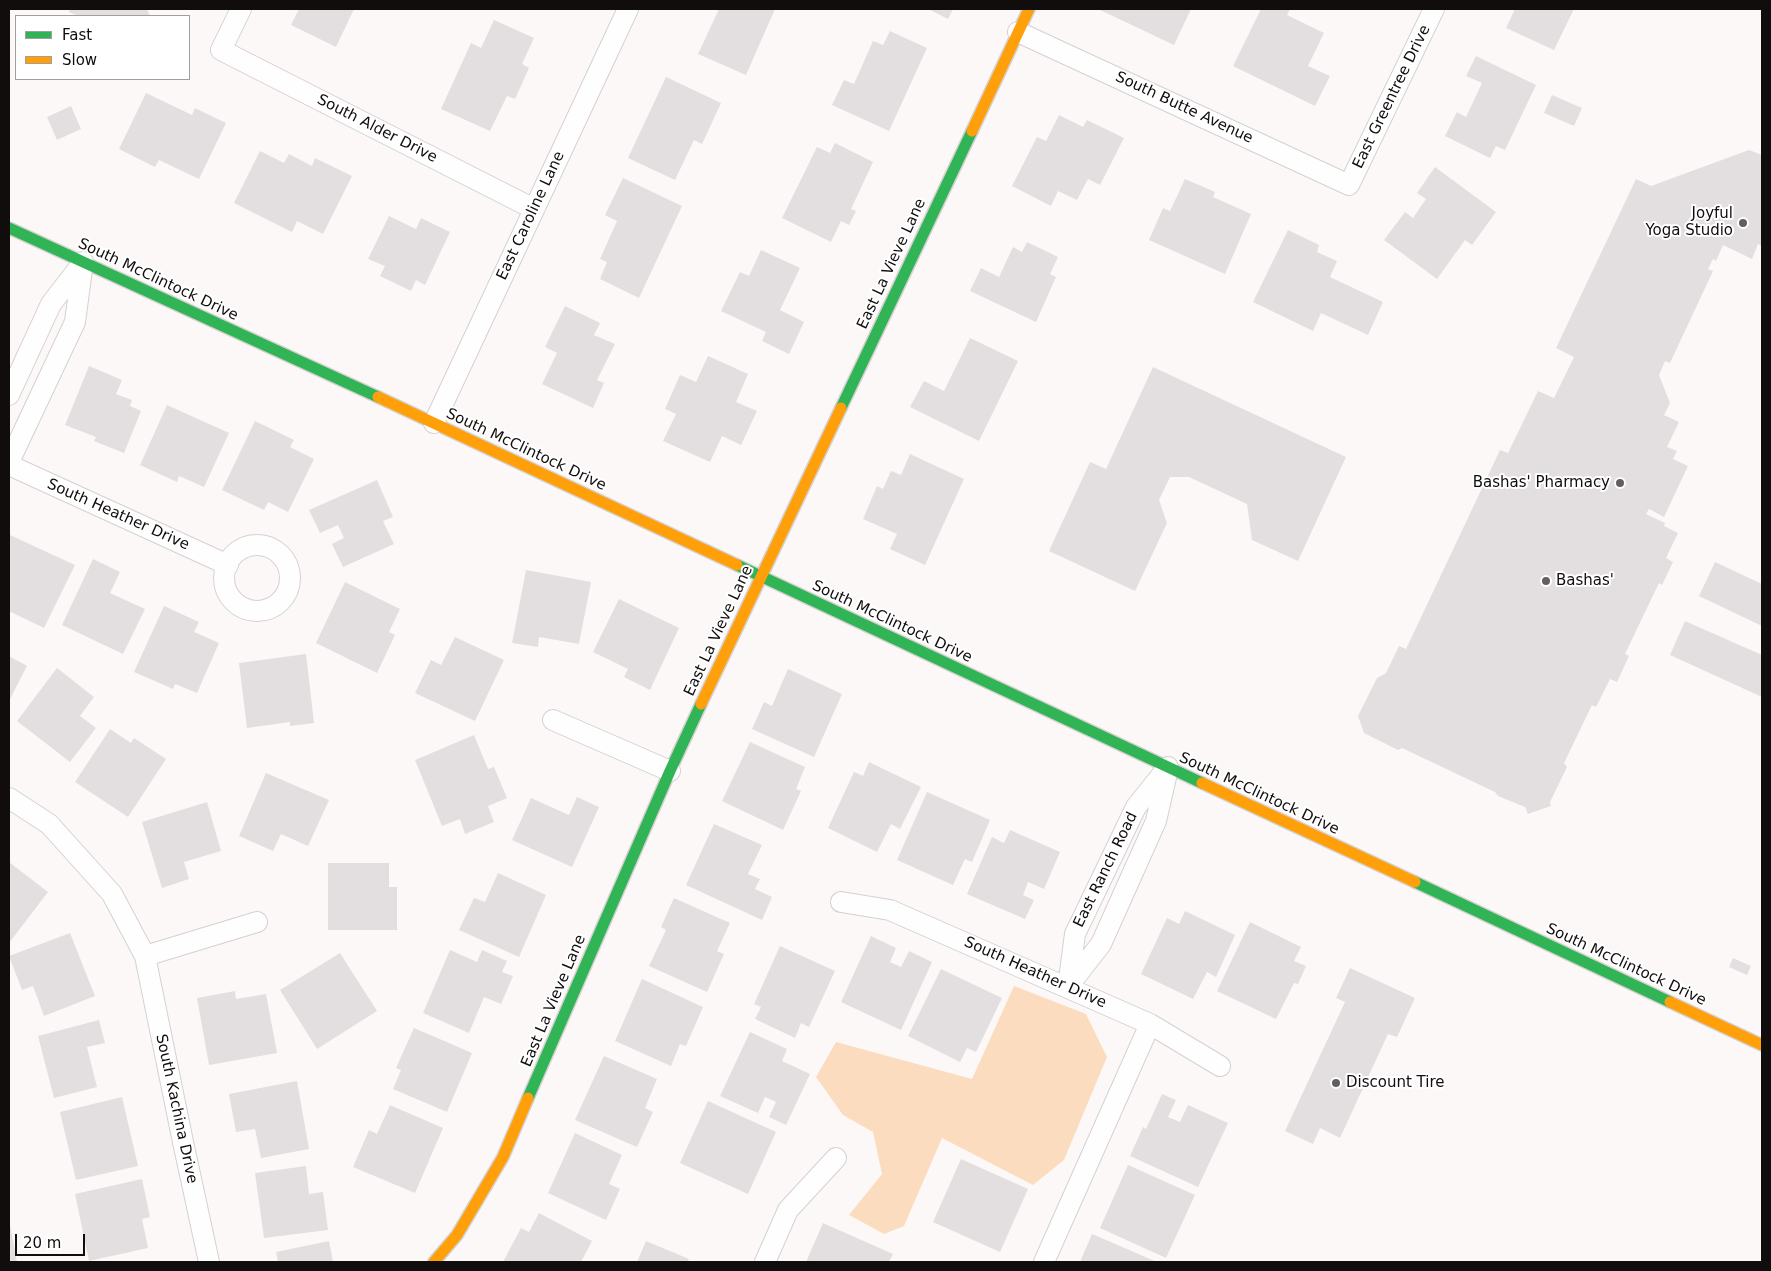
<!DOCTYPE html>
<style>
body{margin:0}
#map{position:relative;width:1771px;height:1271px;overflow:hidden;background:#fcf8f8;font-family:"DejaVu Sans",sans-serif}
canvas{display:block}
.frame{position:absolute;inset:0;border:10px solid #110d0d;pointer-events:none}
.legend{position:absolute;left:15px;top:15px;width:175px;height:65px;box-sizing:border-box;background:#fff;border:1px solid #a09e9e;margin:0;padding:6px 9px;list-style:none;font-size:15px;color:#110d0d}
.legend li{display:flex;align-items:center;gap:10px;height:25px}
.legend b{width:25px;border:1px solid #a09e9e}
.scale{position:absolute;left:15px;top:1234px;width:70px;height:22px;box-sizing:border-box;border:2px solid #110d0d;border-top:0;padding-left:6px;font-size:15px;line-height:18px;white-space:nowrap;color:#110d0d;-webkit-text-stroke:4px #fff;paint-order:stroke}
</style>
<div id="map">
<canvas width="1771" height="1271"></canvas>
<div class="frame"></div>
<ul class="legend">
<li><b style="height:6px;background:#30b455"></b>Fast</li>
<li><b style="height:6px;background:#ff9f0a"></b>Slow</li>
</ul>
<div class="scale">20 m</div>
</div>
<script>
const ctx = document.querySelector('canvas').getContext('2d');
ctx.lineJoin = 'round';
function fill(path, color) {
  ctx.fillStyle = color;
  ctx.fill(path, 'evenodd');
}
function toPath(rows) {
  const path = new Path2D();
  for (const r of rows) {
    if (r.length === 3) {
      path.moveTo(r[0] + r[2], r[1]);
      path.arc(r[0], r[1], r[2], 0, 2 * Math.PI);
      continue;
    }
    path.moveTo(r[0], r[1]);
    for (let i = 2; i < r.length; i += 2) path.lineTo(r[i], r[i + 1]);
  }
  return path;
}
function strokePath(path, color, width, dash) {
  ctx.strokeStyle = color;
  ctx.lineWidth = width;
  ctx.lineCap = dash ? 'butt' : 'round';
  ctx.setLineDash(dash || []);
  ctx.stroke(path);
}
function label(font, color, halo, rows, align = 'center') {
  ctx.font = font + ' "DejaVu Sans",sans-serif';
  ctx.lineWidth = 4;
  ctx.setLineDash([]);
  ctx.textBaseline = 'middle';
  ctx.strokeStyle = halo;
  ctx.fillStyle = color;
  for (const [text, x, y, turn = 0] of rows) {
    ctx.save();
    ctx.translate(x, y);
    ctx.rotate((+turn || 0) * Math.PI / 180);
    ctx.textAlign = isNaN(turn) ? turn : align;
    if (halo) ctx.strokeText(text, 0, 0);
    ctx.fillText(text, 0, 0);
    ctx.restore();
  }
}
fill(toPath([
 [1014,986,1086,1014,1107,1057,1064,1160,1033,1185,942,1138,904,1226,884,1234,849,1215,882,1174,873,1132,843,1115,816,1077,836,1042,972,1079]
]), '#fcdcbe');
fill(toPath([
 [70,9,147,9,150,16,78,16,69,12],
 [299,9,354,9,336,47,291,25],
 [719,9,775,9,746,75,698,54],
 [928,9,953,9,948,19],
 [1098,9,1191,9,1174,45],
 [1261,9,1290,9,1287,15,1324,33,1308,66,1330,76,1315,106,1233,66],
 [1515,9,1574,9,1554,50,1506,28],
 [494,20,534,38,522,64,529,68,515,99,507,96,490,131,441,109,471,43,481,48],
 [890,31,927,48,889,131,832,105,844,80,854,84,873,41,883,45],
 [1476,56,1536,85,1505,150,1496,146,1490,158,1445,136,1457,112,1466,117,1482,83,1466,76],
 [666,77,721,103,702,144,694,140,675,180,628,158],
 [146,93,192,115,195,108,226,123,199,179,159,160,155,167,119,149],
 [1552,95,1582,108,1574,126,1544,113],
 [71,106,81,129,57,140,47,117],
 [1059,115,1083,127,1087,120,1124,138,1100,185,1088,179,1077,200,1058,191,1051,206,1012,186,1037,137,1046,141],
 [835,143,873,162,851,209,856,211,849,225,841,221,831,242,782,218,817,147,830,153],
 [1749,150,1762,155,1762,246,1758,244,1752,259,1723,245,1716,261,1713,259,1708,269,1713,271,1670,363,1665,361,1659,375,1670,403,1664,415,1679,422,1667,447,1677,451,1673,459,1688,466,1664,517,1649,509,1646,514,1665,523,1664,526,1678,533,1666,558,1673,562,1662,585,1659,583,1625,654,1629,656,1617,682,1610,679,1596,707,1592,705,1564,763,1567,767,1550,802,1551,806,1528,814,1525,807,1498,796,1495,792,1402,748,1398,750,1364,733,1358,716,1377,678,1386,673,1399,646,1406,649,1500,450,1508,453,1538,391,1554,398,1574,357,1556,348,1636,179,1651,186],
 [260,151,284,163,289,154,312,166,315,158,352,176,323,234,297,221,292,232,234,203],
 [1435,167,1496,212,1472,245,1465,240,1437,279,1384,240,1405,212,1413,218,1426,199,1417,193],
 [623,178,682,206,639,298,600,279,607,262,600,259,617,221,605,215],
 [1185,179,1215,192,1213,197,1251,214,1225,274,1149,240,1163,208,1170,211],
 [389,216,416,229,421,218,450,232,425,285,416,280,411,291,380,276,385,266,368,259],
 [1288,230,1319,245,1317,252,1337,261,1330,277,1383,302,1368,335,1321,313,1313,331,1253,302],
 [1027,242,1058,257,1050,274,1056,277,1036,322,970,291,981,268,999,277,1013,247,1022,252],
 [761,250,800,268,780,310,804,322,789,354,762,341,766,332,721,311,740,272,749,276],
 [565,306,600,323,594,335,615,344,597,380,604,383,593,408,542,384,557,353,545,347],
 [970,338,1018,361,979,441,910,407,924,381,944,391],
 [708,356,748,374,736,402,757,411,741,445,722,436,710,462,663,441,676,414,665,409,680,375,696,382],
 [89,366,122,380,116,394,132,400,130,406,141,411,124,453,94,441,96,437,65,425],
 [1153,367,1346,457,1298,561,1252,540,1247,504,1189,477,1170,477,1159,500,1167,523,1135,591,1049,551,1090,462,1106,469],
 [167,405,229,433,204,487,179,476,177,482,140,465],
 [255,421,294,440,290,447,314,459,288,512,268,502,264,510,222,490],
 [910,454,964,479,925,565,890,549,897,534,863,519,877,486,883,489,891,471,901,475],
 [377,480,393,517,383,521,394,544,343,567,332,544,344,538,338,525,320,533,309,510],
 [10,535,75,565,44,628,9,611],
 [93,559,120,572,110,593,145,609,123,654,62,625],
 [1715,562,1762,584,1762,626,1699,596],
 [526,570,591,582,579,644,539,637,538,647,512,643],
 [345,582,400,609,389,632,395,635,377,673,316,643],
 [619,599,679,628,650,690,624,677,628,669,593,652],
 [164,606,199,622,194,632,219,643,197,693,175,684,173,689,134,672],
 [1685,621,1762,655,1762,697,1670,655],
 [455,637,504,660,475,721,415,693,431,660,441,665],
 [306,654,314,723,290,726,290,722,247,728,239,663],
 [9,656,27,666,9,701],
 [57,668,94,697,80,716,96,728,70,762,17,721],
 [788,669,842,694,814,757,752,729,764,702,772,706],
 [110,729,131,743,134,738,166,759,128,817,75,782],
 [474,735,488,769,494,767,507,798,488,806,494,822,465,834,460,819,442,826,415,760],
 [750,742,805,767,796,789,801,791,783,830,722,801],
 [869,762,921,787,900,829,891,824,877,852,828,828,854,772,863,776],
 [266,773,329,800,308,846,281,834,273,851,239,836],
 [927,792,990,820,972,862,965,859,953,885,897,860],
 [577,797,599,807,572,867,512,840,531,798,569,815],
 [207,802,221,851,184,862,189,879,162,888,142,822],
 [714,824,762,845,748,874,760,879,755,889,772,897,762,920,686,885],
 [1010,830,1060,852,1044,889,1028,882,1023,895,1034,900,1025,919,967,894,992,837,1004,843],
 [9,862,48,892,9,943],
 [328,863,389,863,389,887,397,887,397,930,328,930],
 [498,873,546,895,519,957,459,930,474,898,485,902],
 [674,898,730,923,717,951,724,954,707,992,649,966,666,930,661,927],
 [1185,911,1235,935,1216,977,1207,972,1193,999,1141,974,1167,918,1179,924],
 [1250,922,1301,947,1294,961,1306,966,1298,984,1294,983,1276,1019,1217,991],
 [70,933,95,996,44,1016,33,986,22,990,9,956],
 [871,936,896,948,890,962,901,967,909,951,932,962,901,1030,841,1002],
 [780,946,835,971,809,1027,801,1023,795,1038,755,1019,761,1007,754,1004],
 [450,950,477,962,482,950,507,961,502,972,513,976,501,1004,484,997,469,1033,423,1013],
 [340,953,377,1011,317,1049,280,990],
 [1733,958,1751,966,1747,975,1729,967],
 [1350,968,1415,998,1397,1037,1388,1034,1340,1138,1320,1128,1313,1144,1285,1131,1345,1002,1336,998],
 [941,969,1002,998,976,1052,967,1048,960,1062,908,1036],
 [642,979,703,1007,686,1046,680,1044,671,1066,615,1041],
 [235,991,236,999,266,994,277,1053,209,1065,197,998],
 [99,1020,105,1043,87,1047,97,1087,54,1098,38,1036],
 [414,1028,472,1053,447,1112,393,1089,401,1070,396,1068],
 [750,1032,787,1049,782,1061,810,1074,786,1125,769,1117,776,1102,765,1097,758,1113,720,1096],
 [604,1056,657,1079,645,1108,653,1112,637,1147,575,1120],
 [297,1081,309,1149,261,1158,255,1129,236,1132,229,1094],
 [1162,1094,1176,1100,1168,1117,1180,1122,1188,1105,1228,1123,1198,1187,1130,1156,1143,1127,1146,1129],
 [122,1097,138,1166,76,1180,60,1112],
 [708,1101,776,1132,748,1194,680,1163],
 [390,1105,443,1128,415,1193,353,1167,369,1130,377,1134],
 [575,1133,622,1155,609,1184,620,1189,606,1220,548,1193],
 [961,1159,1028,1189,1000,1252,933,1222],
 [1128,1165,1195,1195,1166,1258,1100,1228],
 [306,1166,309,1194,323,1192,328,1230,264,1238,255,1173],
 [142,1179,150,1217,142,1219,148,1248,89,1261,75,1194],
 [539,1213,592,1241,581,1262,503,1262,521,1228,529,1232],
 [823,1223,893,1254,889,1262,806,1262],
 [9,1225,10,1225,17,1262,9,1262],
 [1092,1234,1157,1262,1080,1262],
 [329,1241,333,1262,278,1262,276,1252],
 [646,1241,689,1259,687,1262,637,1262]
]), '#e3dfe0');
const street = toPath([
 [241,9,221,50,534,209],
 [1018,32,1349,185,1434,9],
 [9,395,51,304,82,264],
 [434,423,628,9],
 [9,462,75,322,83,262],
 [9,465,228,565],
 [257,578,33],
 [553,720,670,771],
 [9,798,49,824,112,894,145,956,183,1142,209,1262],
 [841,902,890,910,1150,1024,1220,1066],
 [145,956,257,922],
 [1069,985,1101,944,1156,821,1167,773],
 [1068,987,1075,934,1136,807,1168,767],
 [765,1262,788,1210,836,1158],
 [1044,1262,1150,1024]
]);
const fast = toPath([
 [9,228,378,397],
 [841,408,972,131],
 [737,565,1202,783],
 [1415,882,1670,1002],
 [528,1098,670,771,701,704]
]);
const slow = toPath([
 [972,131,1029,9],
 [378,397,737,565],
 [701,704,841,408],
 [1202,783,1415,882],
 [1670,1002,1762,1045],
 [434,1262,457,1235,503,1157,528,1098]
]);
strokePath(street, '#d5d1d1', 22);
strokePath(fast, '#d5d1d1', 14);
strokePath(slow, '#d5d1d1', 14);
strokePath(street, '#fffefe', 20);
strokePath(fast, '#30b455', 11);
strokePath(slow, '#ff9f0a', 11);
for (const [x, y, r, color] of [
 [1743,223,5,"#635f5f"],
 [1620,483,5,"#635f5f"],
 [1546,581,5,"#635f5f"],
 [1336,1083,5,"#635f5f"]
]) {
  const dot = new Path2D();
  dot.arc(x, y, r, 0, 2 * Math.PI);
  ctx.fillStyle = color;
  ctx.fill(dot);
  strokePath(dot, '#fff', 2);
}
label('15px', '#110d0d', '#fff', [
 ["East Greentree Drive",1392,97,-64],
 ["South Butte Avenue",1184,108,25],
 ["South Alder Drive",377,129,27],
 ["East Caroline Lane",531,216,-65],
 ["East La Vieve Lane",892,264,-65],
 ["South McClintock Drive",158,280,25],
 ["South McClintock Drive",526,450,25],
 ["South Heather Drive",118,515,24],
 ["South McClintock Drive",892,622,25],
 ["East La Vieve Lane",719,631,-65],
 ["South McClintock Drive",1259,794,25],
 ["East Ranch Road",1106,870,-64],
 ["South McClintock Drive",1626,965,25],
 ["South Heather Drive",1035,973,24],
 ["East La Vieve Lane",554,1001,-67],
 ["South Kachina Drive",176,1109,78]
]);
label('15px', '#110d0d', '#fff', [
 ["Joyful",1733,214],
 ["Yoga Studio",1733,231],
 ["Bashas' Pharmacy",1610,483],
 ["Bashas'",1556,581,"left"],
 ["Discount Tire",1346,1083,"left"]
], 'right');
</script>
